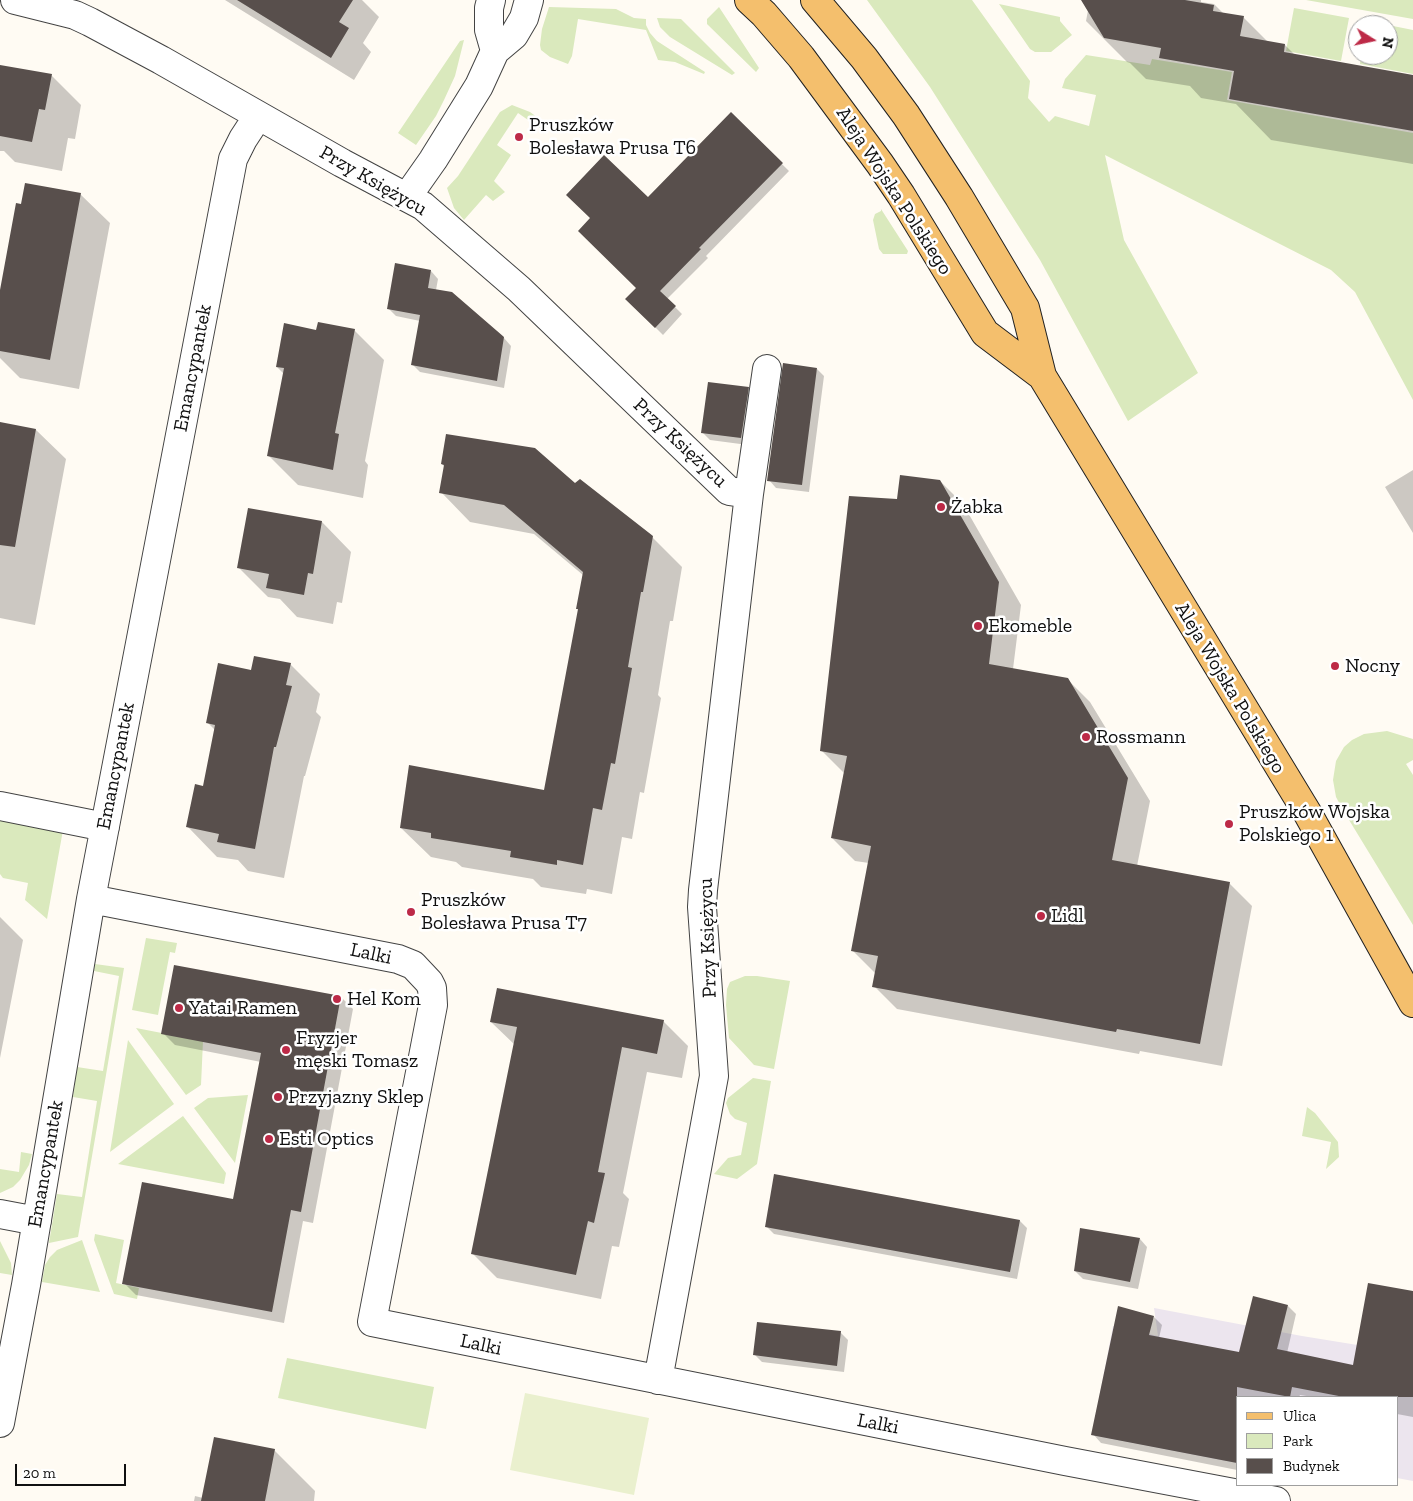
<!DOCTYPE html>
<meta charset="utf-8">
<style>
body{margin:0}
#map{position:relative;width:1413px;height:1501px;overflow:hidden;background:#fffbf3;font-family:"Zilla Slab",serif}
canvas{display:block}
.legend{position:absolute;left:1236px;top:1396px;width:162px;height:90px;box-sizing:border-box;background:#fff;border:1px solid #9f9f9f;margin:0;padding:6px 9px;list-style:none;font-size:15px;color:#101010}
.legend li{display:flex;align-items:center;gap:10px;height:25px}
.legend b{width:25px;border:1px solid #9f9f9f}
.north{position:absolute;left:1348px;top:15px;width:50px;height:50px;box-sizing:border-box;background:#fff;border:1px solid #9f9f9f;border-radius:50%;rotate:100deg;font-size:14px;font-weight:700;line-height:20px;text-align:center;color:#101010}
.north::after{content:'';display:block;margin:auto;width:18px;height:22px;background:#bd2a47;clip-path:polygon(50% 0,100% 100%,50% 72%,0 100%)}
.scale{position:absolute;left:15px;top:1464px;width:111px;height:22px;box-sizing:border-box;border:2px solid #101010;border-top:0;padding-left:6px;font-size:15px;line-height:18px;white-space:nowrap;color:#101010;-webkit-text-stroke:4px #fff;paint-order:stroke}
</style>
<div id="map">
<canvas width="1413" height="1501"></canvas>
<ul class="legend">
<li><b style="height:6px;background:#f4bf6d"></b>Ulica</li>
<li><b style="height:14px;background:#dae9bd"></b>Park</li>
<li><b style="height:14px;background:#584f4c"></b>Budynek</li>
</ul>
<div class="north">N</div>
<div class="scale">20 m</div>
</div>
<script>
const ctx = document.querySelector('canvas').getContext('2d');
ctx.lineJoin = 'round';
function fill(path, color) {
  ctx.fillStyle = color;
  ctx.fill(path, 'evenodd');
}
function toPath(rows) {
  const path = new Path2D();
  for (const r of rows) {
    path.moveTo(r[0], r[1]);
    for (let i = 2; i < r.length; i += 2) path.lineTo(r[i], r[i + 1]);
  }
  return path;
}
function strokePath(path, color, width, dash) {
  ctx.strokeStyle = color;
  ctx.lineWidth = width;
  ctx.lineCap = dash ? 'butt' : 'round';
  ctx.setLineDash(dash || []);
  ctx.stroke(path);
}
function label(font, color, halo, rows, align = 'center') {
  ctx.font = font + ' "Zilla Slab",serif';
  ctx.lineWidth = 5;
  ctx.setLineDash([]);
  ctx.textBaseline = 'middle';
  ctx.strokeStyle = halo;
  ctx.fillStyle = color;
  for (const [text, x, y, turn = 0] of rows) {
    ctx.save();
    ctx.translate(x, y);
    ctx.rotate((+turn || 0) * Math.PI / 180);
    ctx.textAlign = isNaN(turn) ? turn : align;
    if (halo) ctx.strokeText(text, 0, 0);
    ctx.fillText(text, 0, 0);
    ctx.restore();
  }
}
fill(toPath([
 [1154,1308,1302,1336,1413,1354,1413,1481,1397,1478,1397,1397,1237,1397,1237,1463,1092,1435,1113,1326,1158,1336]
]), '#ece5ee');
fill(toPath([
 [867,0,972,0,1030,81,1028,98,1049,122,1055,116,1089,126,1096,95,1062,88,1065,79,1086,55,1150,65,1152,59,1232,72,1227,100,1413,133,1413,400,1355,292,1331,270,1105,155,1124,240,1198,373,1128,421,1040,260,930,87],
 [1306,0,1413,0,1413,19],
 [999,4,1060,17,1060,21,1072,35,1051,52,1035,52,1030,49],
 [549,7,616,9,634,18,646,19,646,25,650,33,657,41,705,72,704,74,675,62,658,60,646,30,578,19,572,56,568,64,550,57,541,50,540,45,542,29],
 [719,7,759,68,756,72,707,24,707,19],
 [1294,8,1349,18,1341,61,1286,51],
 [657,18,681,19,735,73,732,75,670,37,660,27],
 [1388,25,1413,30,1413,74,1360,64,1361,55,1388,55],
 [464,40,455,76,444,100,436,116,416,145,398,133,460,41],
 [512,105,530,112,545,123,541,129,518,113,497,145,511,155,494,181,505,192,493,201,486,195,464,220,454,208,447,188,458,176,500,112],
 [881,209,908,251,907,254,883,254,879,249,873,220,875,214,881,211],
 [1387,731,1413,739,1413,760,1406,764,1413,775,1413,925,1343,810,1336,797,1333,780,1336,761,1344,747,1352,740,1364,734],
 [0,818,63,830,47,919,25,900,28,883,3,878,0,874],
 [146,938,177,943,175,953,170,952,158,1015,132,1010],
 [95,964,124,968,106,1075,78,1237,49,1243,57,1194,82,1197,97,1101,73,1097,77,1067,103,1071,119,976,94,971],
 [745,976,757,976,790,981,774,1069,754,1065,729,1038,726,1005,727,989,730,982],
 [136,1028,203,1041,201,1085,186,1095],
 [128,1040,174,1104,110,1152],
 [753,1078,771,1081,757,1164,737,1179,714,1174,728,1158,741,1155,747,1123,735,1119,730,1114,726,1103,728,1098],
 [248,1095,235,1163,194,1108,208,1098],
 [1307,1107,1315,1113,1338,1142,1339,1157,1326,1169,1331,1142,1302,1136],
 [183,1116,226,1173,224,1184,118,1164],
 [21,1152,32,1154,29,1165,20,1180,13,1187,0,1193,0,1169,19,1172],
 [95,1234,124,1240,116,1283,139,1288,137,1299,114,1294,94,1240],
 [82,1240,100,1292,42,1282,45,1265,50,1257,57,1250],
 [0,1241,11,1263,12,1275,0,1273],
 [287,1358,434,1387,426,1429,278,1398]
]), '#dae9bd');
fill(toPath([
 [525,1393,649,1418,634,1495,510,1470]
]), '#eaf0ce');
fill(toPath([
 [225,0,362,0,379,17,363,43,371,52,354,80],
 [1090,0,1201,0,1201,2,1214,4,1224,14,1243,17,1268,42,1285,45,1296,56,1413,76,1413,164,1271,140,1236,104,1201,98,1190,86,1146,79,1130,63,1127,62,1086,21],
 [0,66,51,75,81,105,75,139,68,138,62,171,15,162,4,151,0,151],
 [731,114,789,171,706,256,708,258,667,299,682,314,663,335,627,299,637,288,648,199],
 [80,194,110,223,79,389,20,378,0,358,0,296,22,206],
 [431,271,438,279,436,290,504,338,511,346,504,388,420,372,412,364,420,321,396,316,389,309],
 [354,330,384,360,365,461,368,465,363,498,298,485,268,455,284,374,277,367,317,331],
 [817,369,824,376,809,492,776,488,769,480],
 [748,388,755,396,748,445,710,440,703,433],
 [0,423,36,430,66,459,35,625,0,618],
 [442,464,576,485,652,537,682,567,673,621,670,621,658,695,661,698,644,793,640,792,632,839,622,837,612,894,587,889,586,894,541,887,533,879,462,867,456,862,431,857,401,828,545,792,579,610,577,609,583,575,534,534,470,522,441,492,445,467],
 [1413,470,1413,533,1385,487],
 [940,481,963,504,1021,605,1013,669,1067,679,1090,702,1150,801,1137,866,1229,883,1252,906,1222,1066,1140,1051,1139,1054,897,1009,874,986,875,973,852,950,869,863,855,861,832,838,844,773,821,750,898,500],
 [322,522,351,552,342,603,337,602,333,624,297,617,280,599,268,597,238,567],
 [290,664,320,694,316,712,321,717,305,776,304,776,284,878,248,871,238,860,217,857,188,827,204,787,215,730,208,723,252,671],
 [0,917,23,940,0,1058],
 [341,997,353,1009,313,1223,303,1221,284,1323,136,1295,124,1283,234,1201,261,1062,175,1045,163,1033],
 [663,1021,688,1046,682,1078,647,1072,623,1193,629,1199,619,1247,612,1246,601,1299,497,1278,472,1253,515,1045,491,1022],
 [1020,1221,1027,1228,1017,1279,774,1234,766,1226],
 [1140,1239,1147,1247,1138,1289,1083,1279,1075,1271],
 [1413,1293,1413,1417,1397,1414,1397,1397,1313,1397,1300,1395,1299,1397,1237,1397,1237,1470,1101,1443,1093,1434,1154,1317,1162,1325,1159,1338,1240,1354,1288,1306,1296,1314,1287,1353,1354,1366],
 [840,1332,848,1340,844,1372,762,1362,755,1355],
 [274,1450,315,1491,314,1501,194,1501,195,1496,203,1498]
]), '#0003');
fill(toPath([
 [237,0,353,0,339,22,349,28,331,58],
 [1081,0,1185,0,1214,5,1213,11,1244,16,1240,36,1285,44,1284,52,1413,75,1413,131,1229,99,1234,71,1159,58,1161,48,1104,38],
 [0,65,52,74,45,110,39,109,32,142,0,136],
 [731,112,783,163,699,248,701,249,660,291,676,306,655,328,625,299,636,288,578,231,590,218,566,195,604,155,648,197],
 [25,183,81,193,50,360,0,351,0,290,16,203,21,204],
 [395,263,431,270,428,288,452,292,504,337,497,381,411,365,420,315,387,309],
 [318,322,355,329,335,433,339,434,333,470,267,456,284,368,276,367,284,323,316,330],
 [783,363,817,368,802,485,767,481],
 [708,382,749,387,741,438,701,433],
 [0,422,36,429,15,547,0,545],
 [446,434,535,448,575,483,580,479,653,536,643,592,641,592,628,667,632,668,615,764,611,763,602,810,593,808,583,865,557,860,557,865,510,857,511,851,431,838,431,833,400,828,409,765,544,790,578,609,576,609,583,572,504,505,439,493,444,465,441,464],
 [900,475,940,480,999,582,989,664,1068,678,1128,778,1112,860,1230,882,1200,1044,1117,1029,1116,1032,872,987,878,956,851,951,871,846,831,838,847,756,820,751,849,496,897,499],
 [248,508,322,521,313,574,308,573,304,595,266,588,269,574,237,568],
 [254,656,291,663,286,685,292,686,276,747,274,747,255,849,217,842,219,834,186,827,195,784,203,786,215,725,206,723,218,663,251,670],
 [174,965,341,996,301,1212,291,1210,272,1312,122,1284,142,1182,233,1199,261,1053,161,1034],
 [497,988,664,1020,657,1054,622,1047,598,1172,605,1173,594,1223,588,1221,576,1275,471,1254,517,1027,490,1022],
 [774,1174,1020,1220,1010,1272,765,1227],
 [1080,1228,1140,1238,1130,1282,1074,1271],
 [1368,1283,1413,1291,1413,1397,1344,1397,1292,1387,1290,1397,1237,1387,1237,1463,1091,1435,1118,1306,1154,1316,1149,1335,1239,1352,1253,1296,1288,1305,1277,1349,1353,1365],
 [757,1322,841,1331,837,1366,753,1355],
 [214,1437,275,1449,265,1501,201,1501]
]), '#584f4c');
const minor = toPath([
 [15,0,75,15,90,22,161,60,342,163,423,206,519,289,729,491,749,494],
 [491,0,489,8,489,30,495,51],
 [407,197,433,160,479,86,495,51,514,35,524,18,529,0],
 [0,806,105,827],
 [91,899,398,959,413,965,429,982,432,988,433,1005,372,1322,1065,1461,1276,1501],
 [0,1214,37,1221],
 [658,1380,714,1076,702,907,703,890,749,494,767,369],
 [0,1423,26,1285,91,899,233,159,243,139,258,116]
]);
const major = toPath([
 [749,0,764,14,801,57,880,164,901,195,985,333,1042,376],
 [815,0,864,58,906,115,959,197,1025,308,1042,376,1308,814,1413,1003]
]);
strokePath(minor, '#434343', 30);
strokePath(major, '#212121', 30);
strokePath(minor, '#fff', 28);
strokePath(major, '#f4bf6d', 28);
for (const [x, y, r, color] of [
 [519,137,5,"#bd2a47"],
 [941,507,5,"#bd2a47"],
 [978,626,5,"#bd2a47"],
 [1335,666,5,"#bd2a47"],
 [1086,737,5,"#bd2a47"],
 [1229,824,5,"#bd2a47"],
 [411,912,5,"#bd2a47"],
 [1041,916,5,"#bd2a47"],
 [337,999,5,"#bd2a47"],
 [179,1008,5,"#bd2a47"],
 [286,1050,5,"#bd2a47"],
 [278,1097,5,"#bd2a47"],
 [269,1139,5,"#bd2a47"]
]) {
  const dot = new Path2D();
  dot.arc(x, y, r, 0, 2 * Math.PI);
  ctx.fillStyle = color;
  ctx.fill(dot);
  strokePath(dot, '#fff', 2);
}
label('20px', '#101010', '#fff', [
 ["Pruszków",529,125],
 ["Bolesława Prusa T6",529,148],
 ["Żabka",951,507],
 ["Ekomeble",988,626],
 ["Nocny",1345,666],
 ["Rossmann",1096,737],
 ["Pruszków Wojska",1239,812],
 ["Polskiego 1",1239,835],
 ["Pruszków",421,900],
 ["Bolesława Prusa T7",421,923],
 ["Lidl",1051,916],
 ["Hel Kom",347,999],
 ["Yatai Ramen",189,1008],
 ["Fryzjer",296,1038],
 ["męski Tomasz",296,1061],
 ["Przyjazny Sklep",288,1097],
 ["Esti Optics",279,1139]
], 'left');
label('20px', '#101010', '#fff', [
 ["Przy Księżycu",373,181,30],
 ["Aleja Wojska Polskiego",894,191,57],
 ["Emancypantek",193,368,-79],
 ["Przy Księżycu",680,443,43],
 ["Aleja Wojska Polskiego",1230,688,59],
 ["Emancypantek",116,766,-79],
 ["Przy Księżycu",708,938,-92],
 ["Lalki",371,954,12],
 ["Emancypantek",46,1164,-80],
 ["Lalki",481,1345,12],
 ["Lalki",878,1424,11]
]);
</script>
